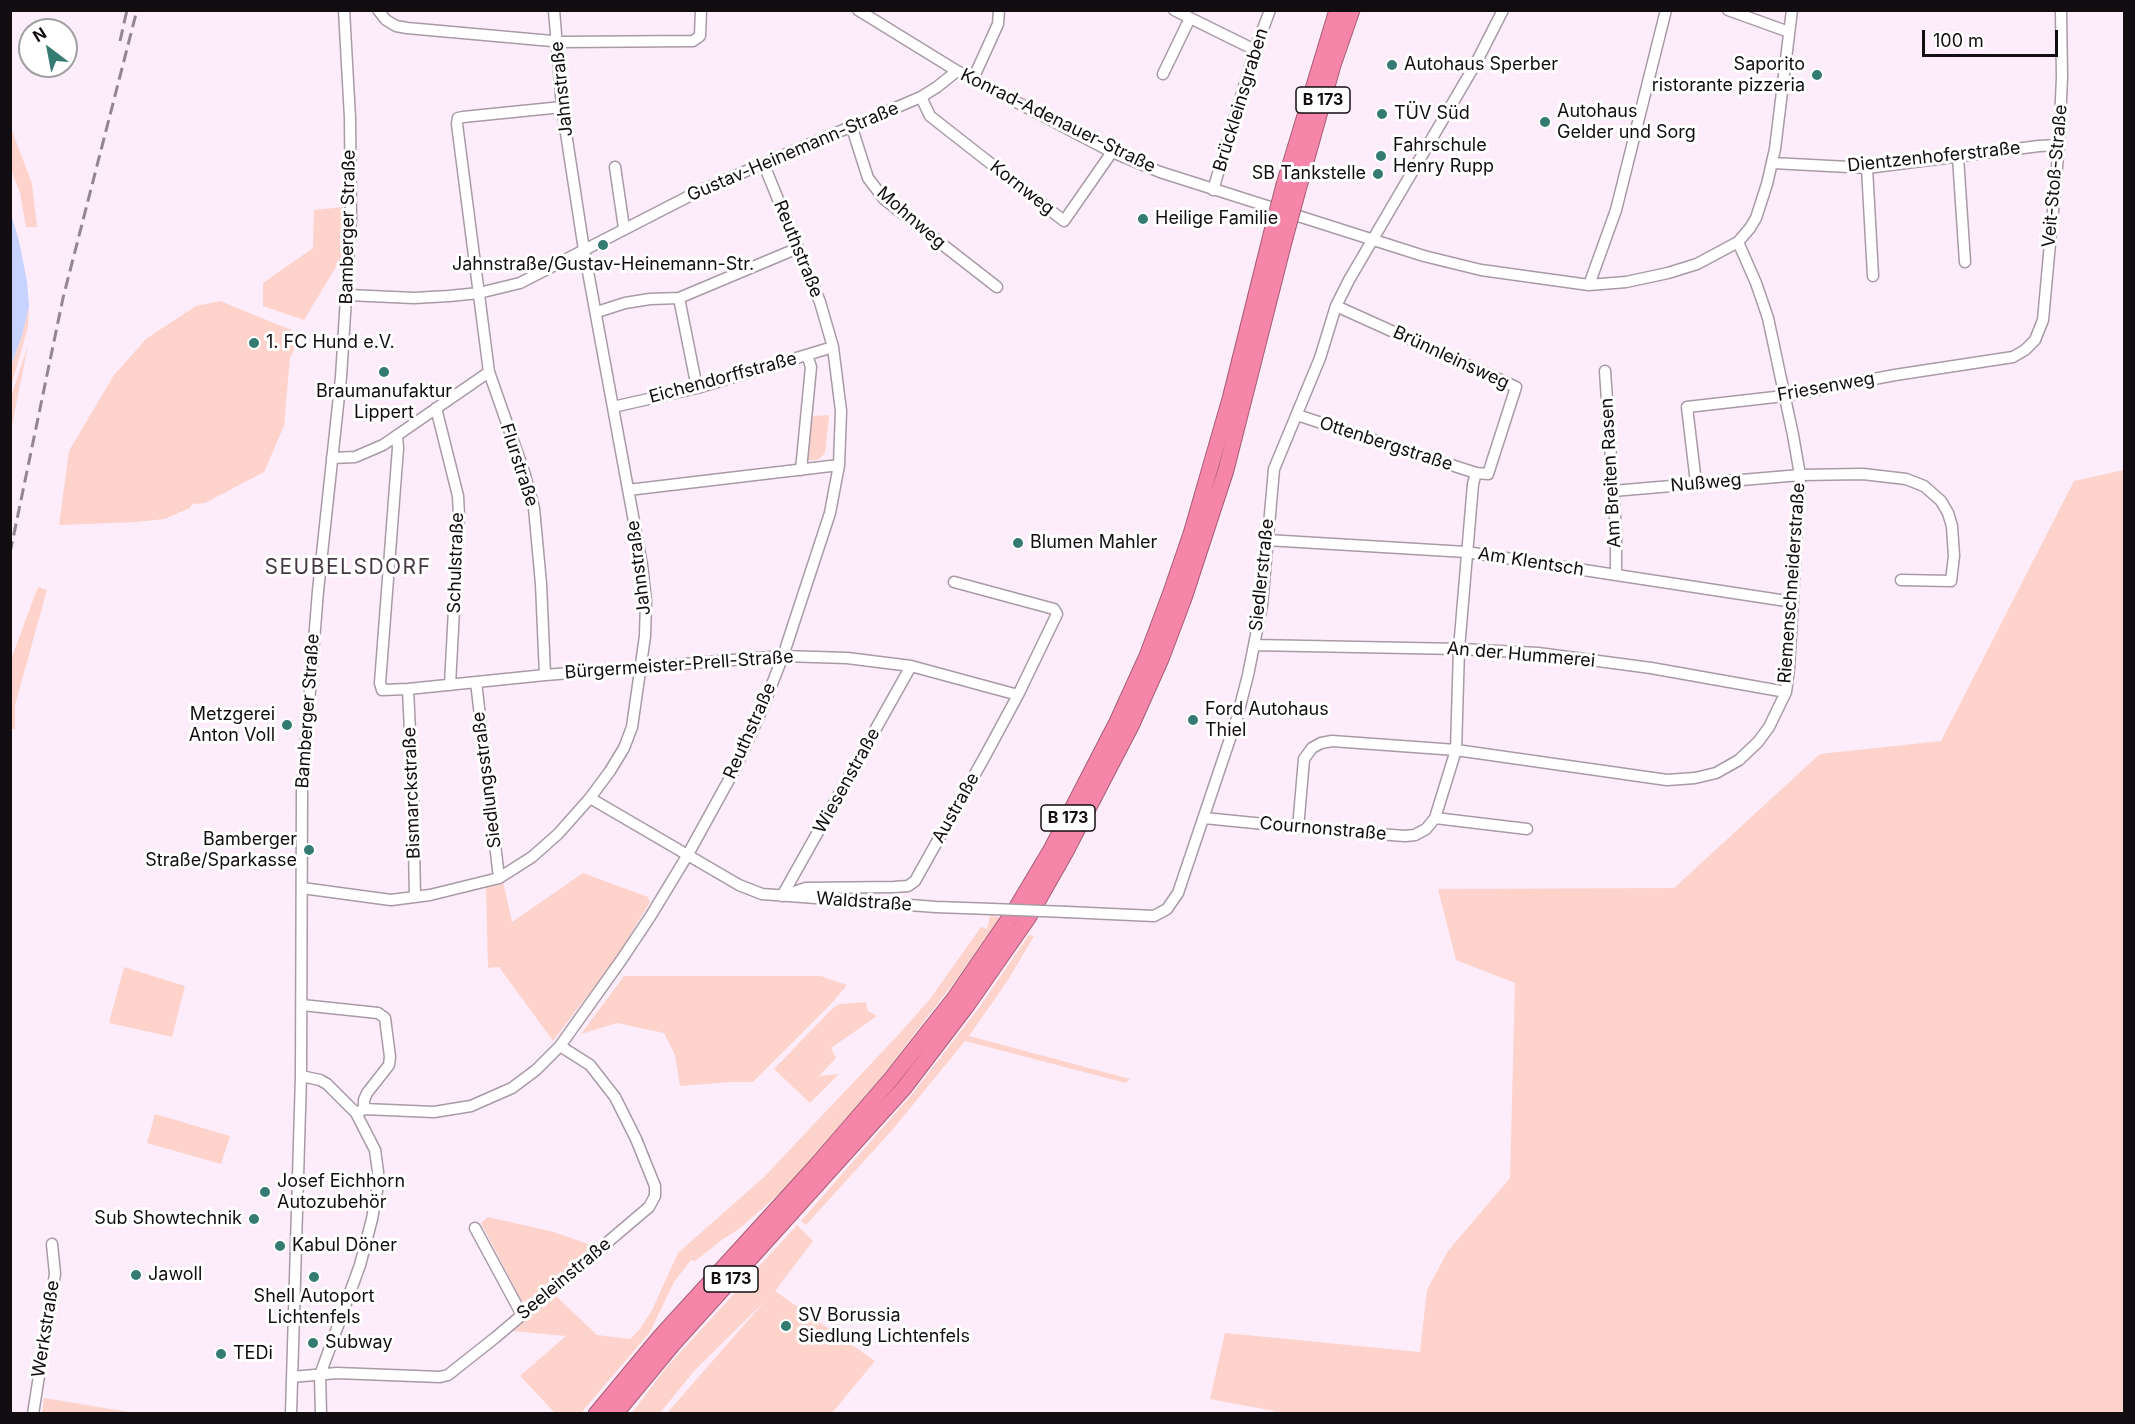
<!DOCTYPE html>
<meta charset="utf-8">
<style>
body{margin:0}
#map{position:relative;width:2135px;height:1424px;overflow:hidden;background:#fdedfa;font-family:Inter,sans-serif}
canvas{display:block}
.frame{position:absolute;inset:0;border:12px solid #120d11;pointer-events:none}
.north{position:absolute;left:18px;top:18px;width:60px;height:60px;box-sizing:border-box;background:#fff;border:2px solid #a09ea0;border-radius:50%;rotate:328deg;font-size:16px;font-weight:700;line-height:24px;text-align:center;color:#120d11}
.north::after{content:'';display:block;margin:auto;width:21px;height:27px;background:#347b72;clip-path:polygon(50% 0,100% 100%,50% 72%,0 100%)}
.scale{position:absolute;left:1922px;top:30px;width:136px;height:27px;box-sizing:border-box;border:3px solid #120d11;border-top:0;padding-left:8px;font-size:18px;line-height:21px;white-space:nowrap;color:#120d11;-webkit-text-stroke:4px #fff;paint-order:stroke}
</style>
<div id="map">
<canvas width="2135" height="1424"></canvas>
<div class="frame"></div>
<div class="north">N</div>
<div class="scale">100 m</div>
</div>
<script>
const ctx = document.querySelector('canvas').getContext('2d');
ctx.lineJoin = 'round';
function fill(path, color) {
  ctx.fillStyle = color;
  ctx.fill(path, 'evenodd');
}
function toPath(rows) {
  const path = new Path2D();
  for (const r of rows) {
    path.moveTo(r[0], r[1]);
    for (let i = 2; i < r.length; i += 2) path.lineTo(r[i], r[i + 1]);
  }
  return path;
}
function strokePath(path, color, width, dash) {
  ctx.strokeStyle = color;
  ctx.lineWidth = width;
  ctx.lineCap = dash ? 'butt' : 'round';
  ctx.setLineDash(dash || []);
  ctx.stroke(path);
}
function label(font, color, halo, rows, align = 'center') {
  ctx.font = font + ' Inter,sans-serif';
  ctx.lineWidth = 6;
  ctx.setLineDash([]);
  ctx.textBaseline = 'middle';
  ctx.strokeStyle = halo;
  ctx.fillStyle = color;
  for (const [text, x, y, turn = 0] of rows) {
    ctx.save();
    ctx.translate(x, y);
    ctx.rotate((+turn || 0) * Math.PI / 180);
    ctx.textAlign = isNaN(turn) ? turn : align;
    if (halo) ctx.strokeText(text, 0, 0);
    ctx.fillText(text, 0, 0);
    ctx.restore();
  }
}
fill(toPath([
 [10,125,32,184,37,227,26,227,20,193,11,169],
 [344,207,340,236,342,257,304,320,263,306,263,283,313,248,314,210],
 [220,301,301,334,290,358,284,426,264,472,205,503,192,504,190,508,164,519,137,522,59,525,69,451,114,375,146,339,196,306],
 [29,307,28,327,11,387,11,365,21,339],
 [28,345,11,430,11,434,11,397],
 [829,415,825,453,818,460,808,460,812,416],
 [2124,470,2124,1413,1277,1414,1274,1411,1210,1399,1225,1333,1420,1352,1427,1290,1448,1251,1510,1178,1515,983,1456,960,1438,889,1674,888,1820,754,1941,741,2074,481],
 [38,587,47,590,15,705,15,729,11,729,11,659],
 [583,873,648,897,650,902,616,958,553,1041,499,967,488,968,486,886,503,881,512,922],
 [990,916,1000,917,959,976,883,1075,805,1166,780,1193,739,1229,723,1239,695,1261,691,1260,674,1282,650,1332,581,1413,555,1413,520,1376,566,1336,513,1331,555,1295,597,1335,630,1339,640,1329,652,1310,678,1253,764,1177,899,1034,930,999,981,927,987,929],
 [1029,935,1034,936,1008,980,969,1036,1130,1079,1126,1083,965,1041,893,1129,806,1225,801,1221,913,1093,978,1009],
 [124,967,185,986,172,1037,109,1023],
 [624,976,820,976,847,985,832,1003,753,1082,729,1082,680,1086,675,1055,664,1033,617,1023,581,1034],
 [866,1002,868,1011,877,1016,831,1048,836,1058,819,1076,839,1074,810,1103,774,1069,833,1008,840,1004],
 [155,1114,230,1136,221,1164,147,1143],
 [488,1217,554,1232,588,1244,589,1250,525,1302,521,1300,481,1223],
 [797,1225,813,1241,775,1291,875,1361,832,1413,667,1413,765,1301,695,1370,660,1413,632,1413,665,1369],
 [44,1398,135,1413,42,1413]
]), '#fed3cb');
fill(toPath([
 [11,214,19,241,27,282,29,307,21,339,11,365]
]), '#c6d3fe');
const minor = toPath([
 [378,10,386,20,396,26,407,28,563,42,693,41,700,36,701,10],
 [858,10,957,71,1112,152,1160,172,1424,256,1481,270,1589,285,1626,282,1668,273,1697,264,1738,242,1750,228,1756,218,1767,184,1775,149,1792,10],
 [1174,10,1255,50],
 [1728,10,1789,32],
 [1163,74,1190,18],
 [973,79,998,24,999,10],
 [921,97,930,116,1064,221,1112,152],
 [852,128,868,178,884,199,997,287],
 [1958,157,1965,262],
 [1773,163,1867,168,2039,146,2059,145],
 [615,167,624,228],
 [1867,168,1873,276],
 [1213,190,1255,50,1270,10],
 [1589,285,1616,210,1666,10],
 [348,295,414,298,449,296,479,293,520,283,699,191,921,97,937,87,957,71],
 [679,298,697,388],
 [597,312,625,303,650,299,679,298,798,248],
 [1605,371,1616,531,1616,575],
 [613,407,697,388,833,347],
 [436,408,458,496,459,515,450,685],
 [1297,415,1476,473],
 [397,436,398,448,380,683,382,690,408,689,545,675,783,656,847,658,911,666,1018,695],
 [332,458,355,457,383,445,489,372],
 [801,470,811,367,807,355],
 [1696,483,1687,407,1784,396,1895,375,2013,357,2025,350,2035,340,2043,320,2059,145,2062,77,2061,10],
 [628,490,839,465],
 [1613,491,1800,475,1863,474,1906,479,1924,486,1941,501,1948,513,1952,526,1954,556,1951,581,1901,580],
 [1267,540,1466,552,1793,602],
 [1254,645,1459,649,1538,653,1651,668,1786,692],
 [545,675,541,584,534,508,524,472,489,372,457,124,458,118,463,117,562,107],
 [476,682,499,878],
 [408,689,413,796,415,897],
 [590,798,739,885,762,894,936,907,992,909],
 [1204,818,1325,830,1405,836,1415,835,1426,829,1435,818,1456,750,1459,649,1473,484,1476,473,1488,474,1516,387,1336,306],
 [1435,818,1527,829],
 [1298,828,1304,759,1312,748,1321,743,1332,741,1456,750,1667,780,1695,778,1716,773,1739,760,1758,742,1769,727,1786,692,1789,669,1800,475,1793,435,1768,318,1756,283,1738,242],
 [302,888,391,900,430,895,499,878,532,857,558,834,590,798,610,771,624,748,632,727,645,636,646,601,642,565,584,250,562,107,554,10],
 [782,896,806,888,894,887,908,886,915,881,984,758,1018,695,1057,614,1054,609,954,582],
 [782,896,911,666],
 [1067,912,1154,916,1167,909,1178,893,1237,718,1248,675,1262,605,1274,469,1320,358,1336,306,1349,280,1476,63,1503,10],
 [302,1005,378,1013,385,1018,390,1057,389,1065,367,1093,364,1100,364,1109],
 [301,1076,320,1080,327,1084,356,1113,375,1150,378,1172,378,1185,372,1219,360,1265,320,1375,321,1414],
 [356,1113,364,1109,434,1112,471,1106,512,1088,536,1070,560,1046,622,959,650,917,687,856,736,767,763,707,783,656,830,513,839,465,841,411,833,347,820,302,764,165],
 [475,1228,522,1315],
 [292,1377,337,1373,440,1377,448,1375,496,1337,649,1207,655,1196,655,1186,636,1139,615,1097,590,1065,560,1046],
 [33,1414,55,1274,52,1244],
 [291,1414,301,1076,302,790,318,591,341,377,351,219,350,118,344,10]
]);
const highway = toPath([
 [1284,185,1337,10],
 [1298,190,1333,65,1352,10],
 [596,1414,660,1337,815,1167,891,1079,954,999,1015,910,1052,848,1116,724,1147,656,1170,595,1191,534,1230,399,1271,235],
 [615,1414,673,1344,904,1088,968,1004,1028,918,1065,853,1132,724,1161,659,1184,598,1226,470,1285,238]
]);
strokePath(minor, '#a89aa6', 13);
strokePath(highway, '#a65c74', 17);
strokePath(minor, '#fff', 10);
strokePath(highway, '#f586aa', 15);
strokePath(toPath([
 [120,41,127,10],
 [10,553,63,298,137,10]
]), '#928790', 3, [12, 6]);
const minorBridge = toPath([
 [992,909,1067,912]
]);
const highwayBridge = toPath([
 [1271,235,1284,185],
 [1285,238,1298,190]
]);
strokePath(minorBridge, '#a89aa6', 13, []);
strokePath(highwayBridge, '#a65c74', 17, []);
strokePath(minorBridge, '#fff', 10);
strokePath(highwayBridge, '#f586aa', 15);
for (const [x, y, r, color] of [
 [1392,65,6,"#347b72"],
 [1817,75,6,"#347b72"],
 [1382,114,6,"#347b72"],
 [1545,122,6,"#347b72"],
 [1381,156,6,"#347b72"],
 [1378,174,6,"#347b72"],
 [1143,219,6,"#347b72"],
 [603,245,6,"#347b72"],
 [254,343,6,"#347b72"],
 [384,372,6,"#347b72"],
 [1018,543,6,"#347b72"],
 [1193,720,6,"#347b72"],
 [287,725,6,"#347b72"],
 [309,850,6,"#347b72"],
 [265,1192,6,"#347b72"],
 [254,1219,6,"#347b72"],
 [280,1246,6,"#347b72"],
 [136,1275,6,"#347b72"],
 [314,1277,6,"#347b72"],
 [786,1326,6,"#347b72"],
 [313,1343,6,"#347b72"],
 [221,1354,6,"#347b72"]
]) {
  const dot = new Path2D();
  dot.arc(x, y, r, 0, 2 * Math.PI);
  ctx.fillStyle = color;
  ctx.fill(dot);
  strokePath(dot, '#fff', 2);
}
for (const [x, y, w] of [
 [1323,100,54],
 [1068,818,54],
 [731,1279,54]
]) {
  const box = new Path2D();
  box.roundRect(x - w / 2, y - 13, w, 26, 4.5);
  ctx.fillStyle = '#fff';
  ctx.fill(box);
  strokePath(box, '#120d11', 1.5);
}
label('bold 16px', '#120d11', null, [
 ["B 173",1323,100],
 ["B 173",1068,818],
 ["B 173",731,1279]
]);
label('18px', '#120d11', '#fff', [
 ["Autohaus Sperber",1404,65],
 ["Saporito",1805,65,"right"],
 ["ristorante pizzeria",1805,86,"right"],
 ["Autohaus",1557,112],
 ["Gelder und Sorg",1557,133],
 ["TÜV Süd",1394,114],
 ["Fahrschule",1393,146],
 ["Henry Rupp",1393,167],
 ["SB Tankstelle",1366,174,"right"],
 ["Heilige Familie",1155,219],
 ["Jahnstraße/Gustav-Heinemann-Str.",603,265,"center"],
 ["1. FC Hund e.V.",266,343],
 ["Braumanufaktur",384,392,"center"],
 ["Lippert",384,413,"center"],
 ["Blumen Mahler",1030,543],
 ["Ford Autohaus",1205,710],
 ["Thiel",1205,731],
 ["Metzgerei",275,715,"right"],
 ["Anton Voll",275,736,"right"],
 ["Bamberger",297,840,"right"],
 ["Straße/Sparkasse",297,861,"right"],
 ["Josef Eichhorn",277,1182],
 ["Autozubehör",277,1203],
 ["Sub Showtechnik",242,1219,"right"],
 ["Kabul Döner",292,1246],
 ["Jawoll",148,1275],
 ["Shell Autoport",314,1297,"center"],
 ["Lichtenfels",314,1318,"center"],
 ["SV Borussia",798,1316],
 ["Siedlung Lichtenfels",798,1337],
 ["Subway",325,1343],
 ["TEDi",233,1354]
], 'left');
label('18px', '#120d11', '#fff', [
 ["Jahnstraße",562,89,-96],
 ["Brückleinsgraben",1241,100,-73],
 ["Konrad-Adenauer-Straße",1058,121,26],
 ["Gustav-Heinemann-Straße",793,152,-23],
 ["Dientzenhoferstraße",1934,157,-6],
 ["Veit-Stoß-Straße",2055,176,-85],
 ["Kornweg",1022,188,38],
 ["Mohnweg",911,218,41],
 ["Bamberger Straße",348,227,-89],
 ["Reuthstraße",798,249,68],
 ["Brünnleinsweg",1451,358,25],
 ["Eichendorffstraße",723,378,-15],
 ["Friesenweg",1826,387,-10],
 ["Ottenbergstraße",1386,444,18],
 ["Flurstraße",519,465,72],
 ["Am Breiten Rasen",1611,473,-93],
 ["Nußweg",1706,483,-5],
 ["Am Klentsch",1531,562,9],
 ["Schulstraße",456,563,-88],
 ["Jahnstraße",639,568,-97],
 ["Siedlerstraße",1262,575,-84],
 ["Riemenschneiderstraße",1792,583,-86],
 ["An der Hummerei",1521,655,5],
 ["Bürgermeister-Prell-Straße",679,665,-4],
 ["Bamberger Straße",308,711,-86],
 ["Reuthstraße",750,731,-66],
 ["Siedlungsstraße",487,780,-97],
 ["Wiesenstraße",847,781,-61],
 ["Bismarckstraße",412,793,-92],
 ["Austraße",956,808,-61],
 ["Cournonstraße",1323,829,5],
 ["Waldstraße",864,902,4],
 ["Seeleinstraße",564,1279,-40],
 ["Werkstraße",46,1329,-81]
]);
ctx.letterSpacing = '1.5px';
label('21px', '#463944', '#fff', [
 ["SEUBELSDORF",348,568]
]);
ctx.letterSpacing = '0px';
</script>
